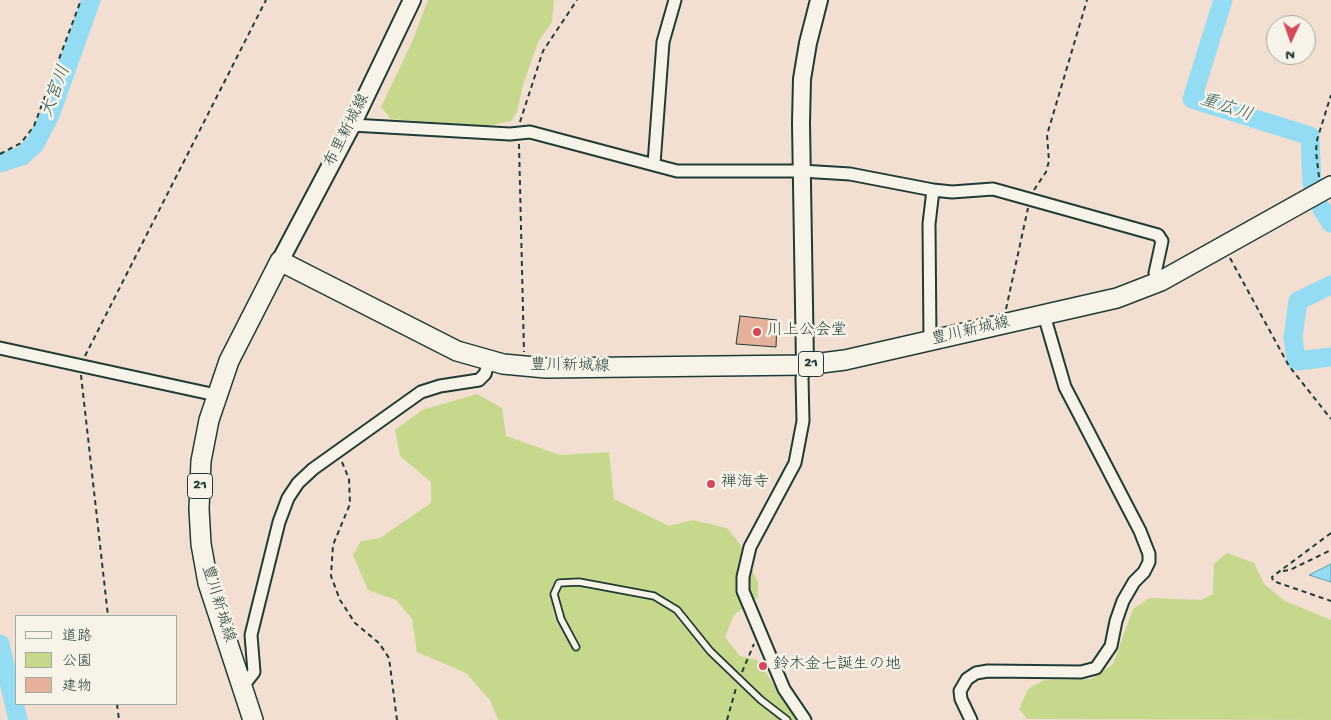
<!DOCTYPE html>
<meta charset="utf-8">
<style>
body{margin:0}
#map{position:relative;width:1331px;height:720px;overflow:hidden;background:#f2dfd1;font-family:"Gochi Hand","Klee One",sans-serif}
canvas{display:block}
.legend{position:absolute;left:15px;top:615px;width:162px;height:90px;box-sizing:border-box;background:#f7f3e8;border:1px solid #a1aaa0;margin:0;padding:6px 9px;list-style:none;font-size:15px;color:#1f3d34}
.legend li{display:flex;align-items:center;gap:10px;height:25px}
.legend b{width:25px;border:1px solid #a1aaa0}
.north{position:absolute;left:1266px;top:15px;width:50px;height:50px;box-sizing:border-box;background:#f7f3e8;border:1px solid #a1aaa0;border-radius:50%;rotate:183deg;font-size:14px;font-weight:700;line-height:20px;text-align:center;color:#1f3d34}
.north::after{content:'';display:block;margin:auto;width:18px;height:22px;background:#d1495b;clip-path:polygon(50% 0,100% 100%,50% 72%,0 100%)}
</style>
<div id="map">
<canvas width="1331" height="720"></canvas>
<ul class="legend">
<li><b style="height:6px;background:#f7f3e8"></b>道路</li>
<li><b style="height:14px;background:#c6d88c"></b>公園</li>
<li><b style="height:14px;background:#e6b09b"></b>建物</li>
</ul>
<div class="north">N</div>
</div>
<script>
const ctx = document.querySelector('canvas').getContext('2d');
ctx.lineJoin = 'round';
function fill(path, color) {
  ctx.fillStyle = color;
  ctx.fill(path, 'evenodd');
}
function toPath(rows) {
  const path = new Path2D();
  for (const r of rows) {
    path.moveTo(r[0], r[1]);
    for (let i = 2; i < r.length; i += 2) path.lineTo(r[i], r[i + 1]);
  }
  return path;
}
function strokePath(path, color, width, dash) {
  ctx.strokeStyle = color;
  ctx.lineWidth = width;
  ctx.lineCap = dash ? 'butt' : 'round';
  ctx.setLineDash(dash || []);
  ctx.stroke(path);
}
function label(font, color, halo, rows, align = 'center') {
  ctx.font = font + ' "Gochi Hand","Klee One",sans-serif';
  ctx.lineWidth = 5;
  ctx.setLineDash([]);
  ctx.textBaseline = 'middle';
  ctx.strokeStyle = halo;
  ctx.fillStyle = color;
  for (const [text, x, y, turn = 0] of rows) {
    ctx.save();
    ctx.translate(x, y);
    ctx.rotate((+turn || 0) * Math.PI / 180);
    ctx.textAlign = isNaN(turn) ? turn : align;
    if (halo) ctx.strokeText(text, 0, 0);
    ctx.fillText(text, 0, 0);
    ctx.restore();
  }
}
fill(toPath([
 [428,0,554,0,552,22,538,42,523,85,517,112,511,121,488,126,391,119,381,107,412,42],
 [477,394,502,408,506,436,560,455,609,452,614,499,669,526,693,520,727,528,740,544,758,583,758,597,734,615,725,637,740,656,757,660,798,720,498,720,490,700,466,673,417,652,412,619,396,600,368,590,353,555,361,541,380,538,431,503,431,482,400,456,395,430,422,410],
 [1227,553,1254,563,1264,584,1285,601,1331,620,1331,720,1027,719,1019,709,1028,689,1044,680,1091,679,1113,664,1133,609,1150,598,1201,600,1213,594,1214,564]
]), '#c6d88c');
const water = toPath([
 [1331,564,1331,582,1309,575,1331,564]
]);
fill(water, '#93dcf4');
strokePath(water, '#659ca7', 1);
strokePath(toPath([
 [1223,0,1192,99,1310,136,1312,184],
 [0,163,22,156,35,144,50,115,91,0],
 [1322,209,1331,223],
 [1331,285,1298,301,1293,337,1296,360,1298,361,1331,357],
 [0,644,18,720]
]), '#93dcf4', 19);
const building = toPath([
 [740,316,777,320,776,347,736,344,740,316]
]);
fill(building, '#e6b09b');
strokePath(building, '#1f3d34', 1);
const lane = toPath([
 [576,647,561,619,554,594,559,583,579,582,654,596,677,610,710,651,761,700,787,720]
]);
const street = toPath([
 [352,125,510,134,530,132,677,171,801,171,850,174,933,190,929,224,930,341],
 [654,164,663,42,675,0],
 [933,190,952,192,993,189,1158,235,1162,241,1155,273,1161,281],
 [0,348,216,395],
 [243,686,254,672,251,635,279,522,288,498,298,483,313,469,421,392,440,386,479,380,485,374,489,361],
 [805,720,784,689,743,591,743,577,750,547,795,463,803,421,802,378,805,365],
 [971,720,961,699,960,691,967,679,976,673,988,671,1081,672,1096,668,1111,646,1116,621,1123,601,1134,582,1144,572,1149,562,1149,554,1140,531,1065,387,1044,315]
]);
const secondary = toPath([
 [280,261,352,125,412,0],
 [805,365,801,123,802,79,808,43,819,0]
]);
const primary = toPath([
 [253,720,208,583,201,544,199,509,201,461,209,420,229,361,280,261,457,351,503,364,546,368,805,365,845,360,1117,298,1161,281,1331,186]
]);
strokePath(lane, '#1f3d34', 9);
strokePath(street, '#1f3d34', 15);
strokePath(secondary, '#1f3d34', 20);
strokePath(primary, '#1f3d34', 22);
strokePath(toPath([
 [520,122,543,51,577,0],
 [519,144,524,352],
 [0,154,21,143,34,126,81,0],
 [1319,177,1316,152,1317,140,1331,95],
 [1034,190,1046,172,1049,161,1047,135,1087,0],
 [1230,258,1289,366,1331,419],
 [1006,309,1028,208],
 [85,356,266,0],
 [81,375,108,616],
 [342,462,349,479,350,504,333,545,331,576,340,600,355,623,379,643,389,658,397,720],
 [1331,533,1272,577,1273,581,1331,601],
 [1283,571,1290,570,1331,550],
 [742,672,754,644],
 [117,704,119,720],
 [727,720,736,688]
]), '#1f3d34', 2, [5, 4]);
strokePath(lane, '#f7f3e8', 5.5);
strokePath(street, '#f7f3e8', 11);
strokePath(secondary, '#f7f3e8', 16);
strokePath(primary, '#f7f3e8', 19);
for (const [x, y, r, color] of [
 [757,332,5,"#d1495b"],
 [711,484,5,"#d1495b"],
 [763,666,5,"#d1495b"]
]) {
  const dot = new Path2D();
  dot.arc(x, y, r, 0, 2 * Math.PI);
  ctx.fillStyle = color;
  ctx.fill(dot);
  strokePath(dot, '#f7f3e8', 2);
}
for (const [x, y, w] of [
 [811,364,25],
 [200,486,25]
]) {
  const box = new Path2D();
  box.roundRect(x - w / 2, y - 12.5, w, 25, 4);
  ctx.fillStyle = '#f7f3e8';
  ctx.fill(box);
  strokePath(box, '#1f3d34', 1);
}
label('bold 15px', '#1f3d34', null, [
 ["21",811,364],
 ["21",200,486]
]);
label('16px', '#1f3d34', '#f7f3e8', [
 ["布里新城線",348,131,-63],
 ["豊川新城線",971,332,-13],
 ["豊川新城線",570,367,1],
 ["豊川新城線",217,604,73]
]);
label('16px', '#1f3d34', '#f7f3e8', [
 ["川上公会堂",767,332],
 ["禅海寺",721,484],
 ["鈴木金七誕生の地",773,666]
], 'left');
label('italic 18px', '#365d5a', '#f7f3e8', [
 ["大宮川",57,92,-69],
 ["重広川",1226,109,19]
]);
</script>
